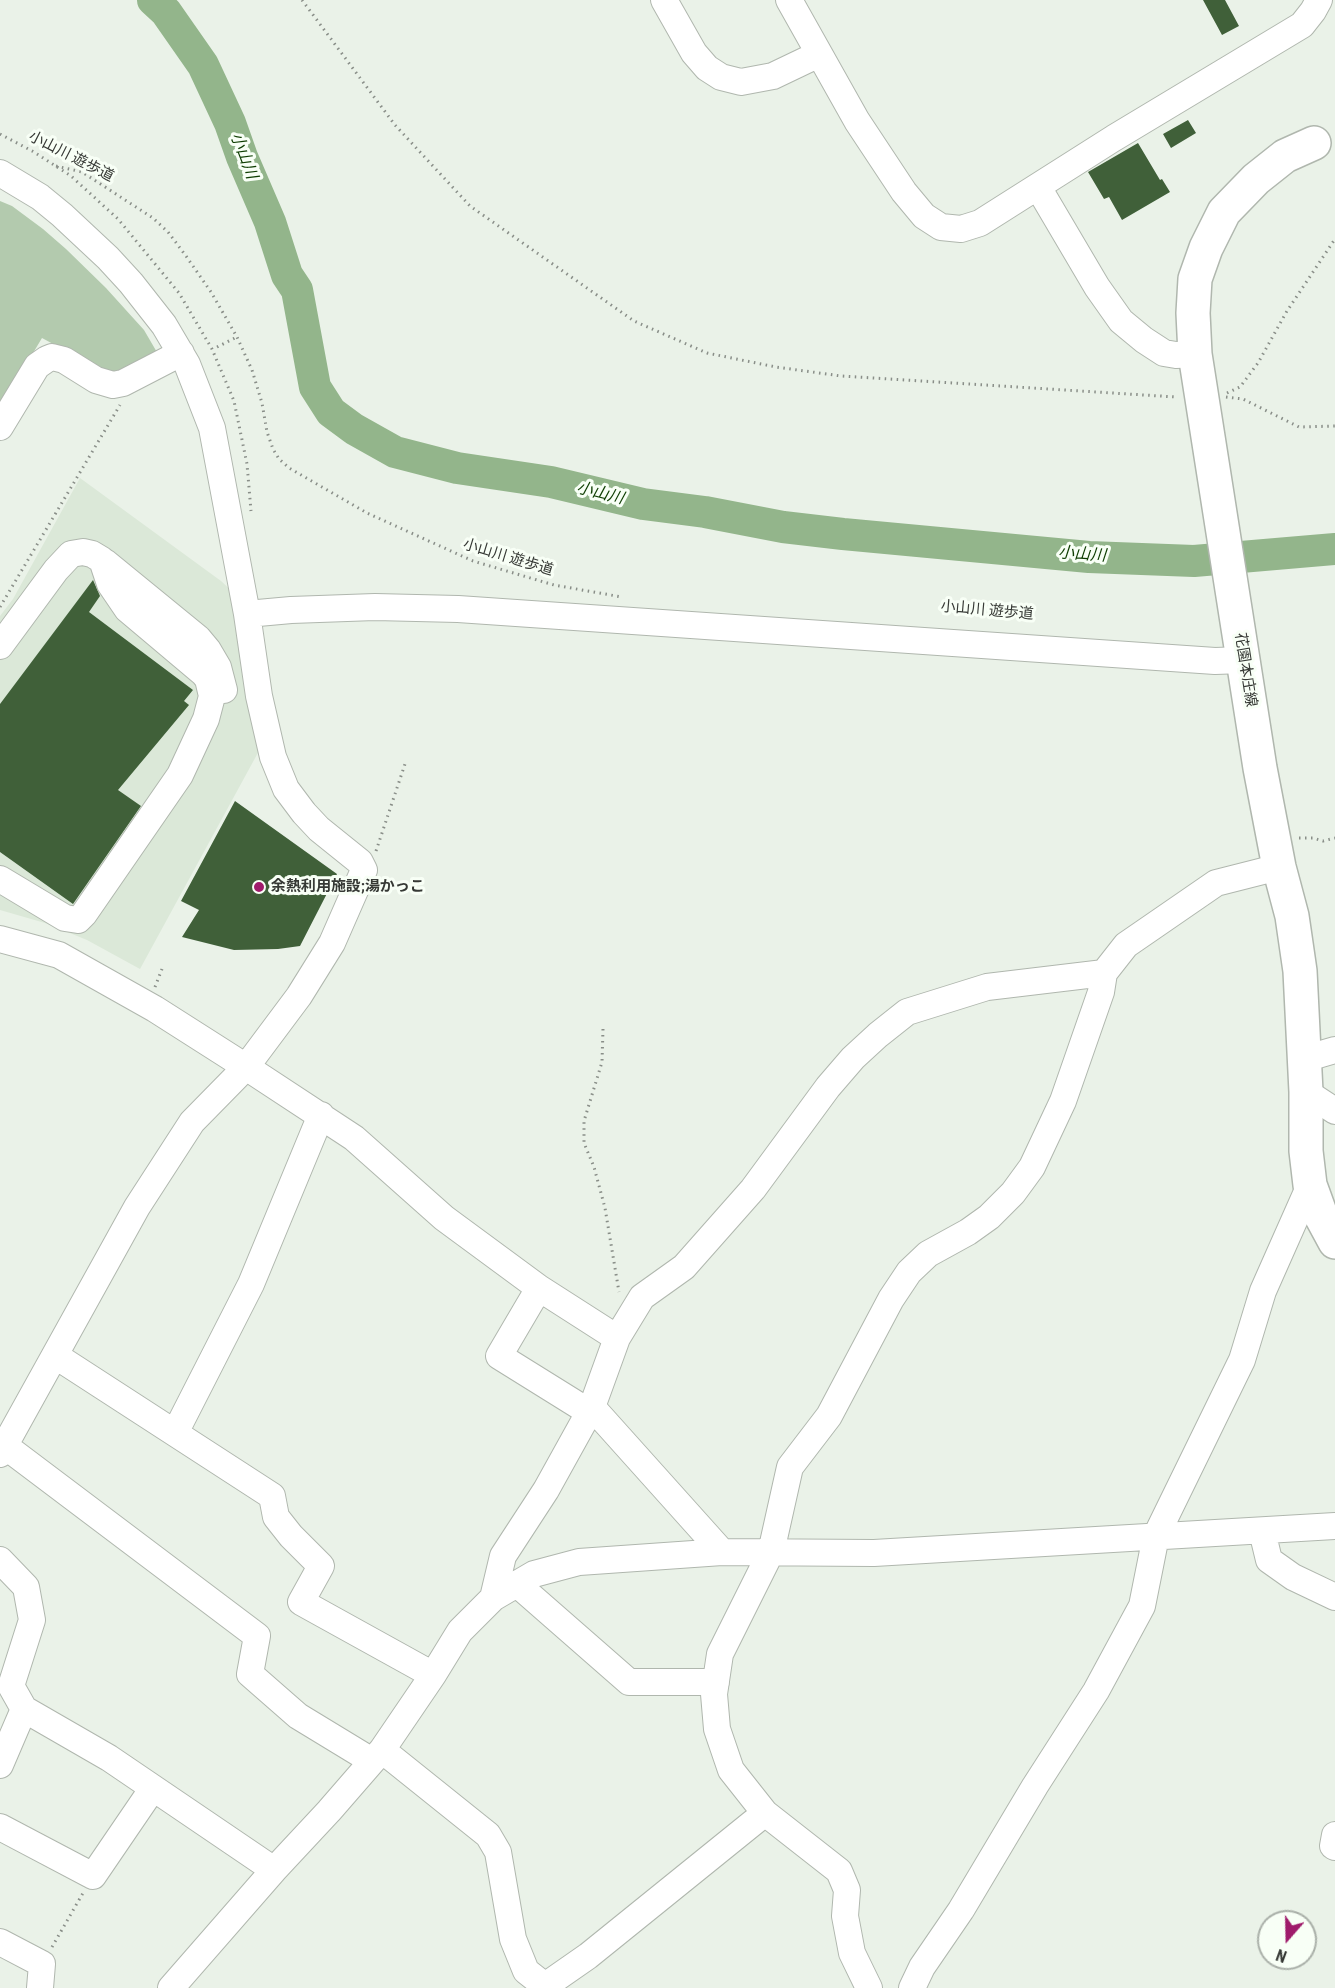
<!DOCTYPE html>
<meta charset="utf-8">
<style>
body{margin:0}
#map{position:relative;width:1335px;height:1988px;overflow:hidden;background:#eaf2e8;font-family:"Roboto Condensed",sans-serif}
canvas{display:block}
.north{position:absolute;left:1257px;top:1910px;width:60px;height:60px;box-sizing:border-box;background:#f8fff6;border:2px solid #aab0a9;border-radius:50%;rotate:200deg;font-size:16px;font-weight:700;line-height:24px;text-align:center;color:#363935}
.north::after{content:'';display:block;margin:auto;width:21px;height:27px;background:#9f1b6b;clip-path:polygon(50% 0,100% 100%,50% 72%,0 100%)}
</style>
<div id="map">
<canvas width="1335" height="1988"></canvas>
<div class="north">N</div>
</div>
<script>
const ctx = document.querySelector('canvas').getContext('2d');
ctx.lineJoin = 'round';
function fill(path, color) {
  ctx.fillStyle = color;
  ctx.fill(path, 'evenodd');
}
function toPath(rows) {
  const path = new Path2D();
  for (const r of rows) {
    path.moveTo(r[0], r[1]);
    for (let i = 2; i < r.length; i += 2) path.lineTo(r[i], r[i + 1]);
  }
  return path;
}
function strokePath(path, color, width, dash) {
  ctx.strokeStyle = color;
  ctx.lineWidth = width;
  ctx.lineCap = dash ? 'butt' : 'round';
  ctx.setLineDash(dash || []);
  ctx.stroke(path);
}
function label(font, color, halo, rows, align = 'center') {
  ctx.font = font + ' "Roboto Condensed","Noto Sans JP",sans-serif';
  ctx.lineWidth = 6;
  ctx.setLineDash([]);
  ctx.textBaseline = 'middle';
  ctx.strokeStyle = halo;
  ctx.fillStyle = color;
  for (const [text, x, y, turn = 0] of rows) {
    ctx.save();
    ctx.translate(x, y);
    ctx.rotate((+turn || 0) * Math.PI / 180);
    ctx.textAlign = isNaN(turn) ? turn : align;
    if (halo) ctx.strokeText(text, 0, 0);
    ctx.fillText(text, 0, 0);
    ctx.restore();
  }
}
fill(toPath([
 [80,478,221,581,236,595,260,749,140,969,87,940,45,923,0,910,0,616,13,599]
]), '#dbe8d8');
fill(toPath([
 [0,201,12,206,43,229,66,249,106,288,144,330,158,354,118,375,107,373,42,338,0,408]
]), '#b3caae');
strokePath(toPath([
 [153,0,166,12,203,65,230,123,242,157,270,222,287,275,297,290,315,387,331,412,354,429,395,452,457,468,551,482,643,504,705,512,783,527,843,534,1089,557,1194,561,1335,549]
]), '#93b58b', 32);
fill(toPath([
 [1203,0,1225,0,1239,26,1222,35],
 [1188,120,1196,133,1171,148,1163,134],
 [1138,143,1160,180,1162,179,1170,192,1122,220,1109,197,1104,199,1088,172],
 [93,580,100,596,89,612,193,690,184,701,189,705,118,790,141,806,73,904,0,852,0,704],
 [235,801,337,874,300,946,278,949,234,950,182,937,199,910,181,901]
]), '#406039');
const minor = toPath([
 [664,0,694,53,707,68,721,77,741,82,773,76,819,54],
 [789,0,857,121,904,192,924,216,941,227,961,229,980,223,1114,138,1302,25,1313,11,1319,0],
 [0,173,40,197,62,215,108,258,131,283,164,325,187,364,212,428,247,614,259,696,273,757,286,789,304,813,319,829,360,862,364,870,332,943,299,996,246,1067,192,1122,137,1207,0,1454],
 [1038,187,1097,287,1121,321,1144,340,1164,353,1176,355,1195,354],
 [0,427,37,366,47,359,52,357,64,360,96,380,113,385,123,383,181,353],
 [105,562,198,638,208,650,218,667,224,690],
 [247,614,291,610,375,607,458,609,1215,661,1243,660],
 [0,646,56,570,71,554,83,552,92,554,102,560,110,584,127,609,203,673,208,679,212,696,206,719,180,775,84,914,78,920,65,918,0,879],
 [0,939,59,955,155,1009,246,1067,354,1138,444,1218,539,1288,617,1338],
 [1304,1059,1335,1050],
 [1306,1092,1335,1111],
 [539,1288,499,1356,589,1412],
 [56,1356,272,1496,276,1517,291,1536,321,1566,301,1602,433,1675],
 [592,1407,722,1552],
 [175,1433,251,1284,321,1115],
 [5,1446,257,1636,250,1674,298,1716,372,1761],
 [1262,1531,1269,1560,1293,1577,1335,1597],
 [0,1560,26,1587,32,1620,11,1686,24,1709,109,1758,274,1870],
 [517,1584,629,1682,716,1682],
 [493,1598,503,1556,546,1490,592,1407,617,1338,642,1297,684,1267,753,1189,828,1087,853,1058,878,1035,907,1012,987,987,1104,973,1126,945,1216,883,1279,867],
 [382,1750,488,1835,498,1852,513,1939,526,1971,545,1986,588,1956,765,1813],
 [0,1765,24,1709],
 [0,1827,93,1876,153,1788],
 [1335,1835,1333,1846,1335,1847],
 [0,1942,42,1964,40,1988],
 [171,1988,274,1870,329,1811,382,1750,433,1675,460,1631,493,1598,534,1574,579,1562,722,1552,874,1553,1335,1526],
 [869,1988,852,1953,845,1916,847,1890,839,1871,765,1813,731,1770,717,1729,714,1694,720,1654,771,1552,790,1467,829,1416,891,1299,909,1272,928,1254,968,1232,989,1217,1013,1193,1032,1167,1063,1101,1101,992,1104,973],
 [912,1988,922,1967,961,1910,1035,1786,1096,1691,1142,1606,1156,1536,1242,1360,1263,1291,1310,1185]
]);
const major = toPath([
 [1314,143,1285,156,1256,179,1224,212,1206,248,1195,279,1193,313,1195,354,1260,768,1279,867,1292,916,1300,971,1306,1092,1306,1151,1310,1185,1322,1218,1335,1242]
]);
strokePath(minor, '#b0b7ae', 28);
strokePath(major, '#b0b7ae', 36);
strokePath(toPath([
 [302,0,395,125,470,206,634,321,707,353,776,367,841,376,1176,397],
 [0,134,34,152,71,176,118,219,179,293,212,349,234,401,247,464,251,511],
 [56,166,82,172,153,218,168,232,186,256,211,292,237,337,252,370,262,403,267,432,273,449,279,459,289,468,367,513,473,561,554,585,622,597],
 [217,347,237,337],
 [1227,393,1240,387,1258,363,1287,311,1335,239],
 [1226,397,1243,399,1299,427,1335,426],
 [0,607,120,405],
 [1299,838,1313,838,1323,841,1335,838],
 [376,851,406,761],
 [155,987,162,969],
 [603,1029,602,1062,584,1121,584,1143,594,1167,605,1208,619,1292],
 [52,1947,83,1893]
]), '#898e88', 3, [1.5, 4.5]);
strokePath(minor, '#fff', 26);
strokePath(major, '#fff', 33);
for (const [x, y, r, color] of [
 [259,887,6,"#9f1b6b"]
]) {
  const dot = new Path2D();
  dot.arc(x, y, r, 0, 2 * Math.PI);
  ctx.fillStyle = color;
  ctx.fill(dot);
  strokePath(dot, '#f8fff6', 2);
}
label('15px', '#363935', '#f8fff6', [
 ["小山川 遊歩道",71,157,27],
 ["小山川 遊歩道",508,558,17],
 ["小山川 遊歩道",987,611,5],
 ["花園本庄線",1245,670,81]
]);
label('bold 15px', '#363935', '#f8fff6', [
 ["余熱利用施設;湯かっこ",271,887]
], 'left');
label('italic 16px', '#0d3d00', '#f8fff6', [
 ["小山川",243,156,69],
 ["小山川",600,494,14],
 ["小山川",1082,555,4]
]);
</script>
